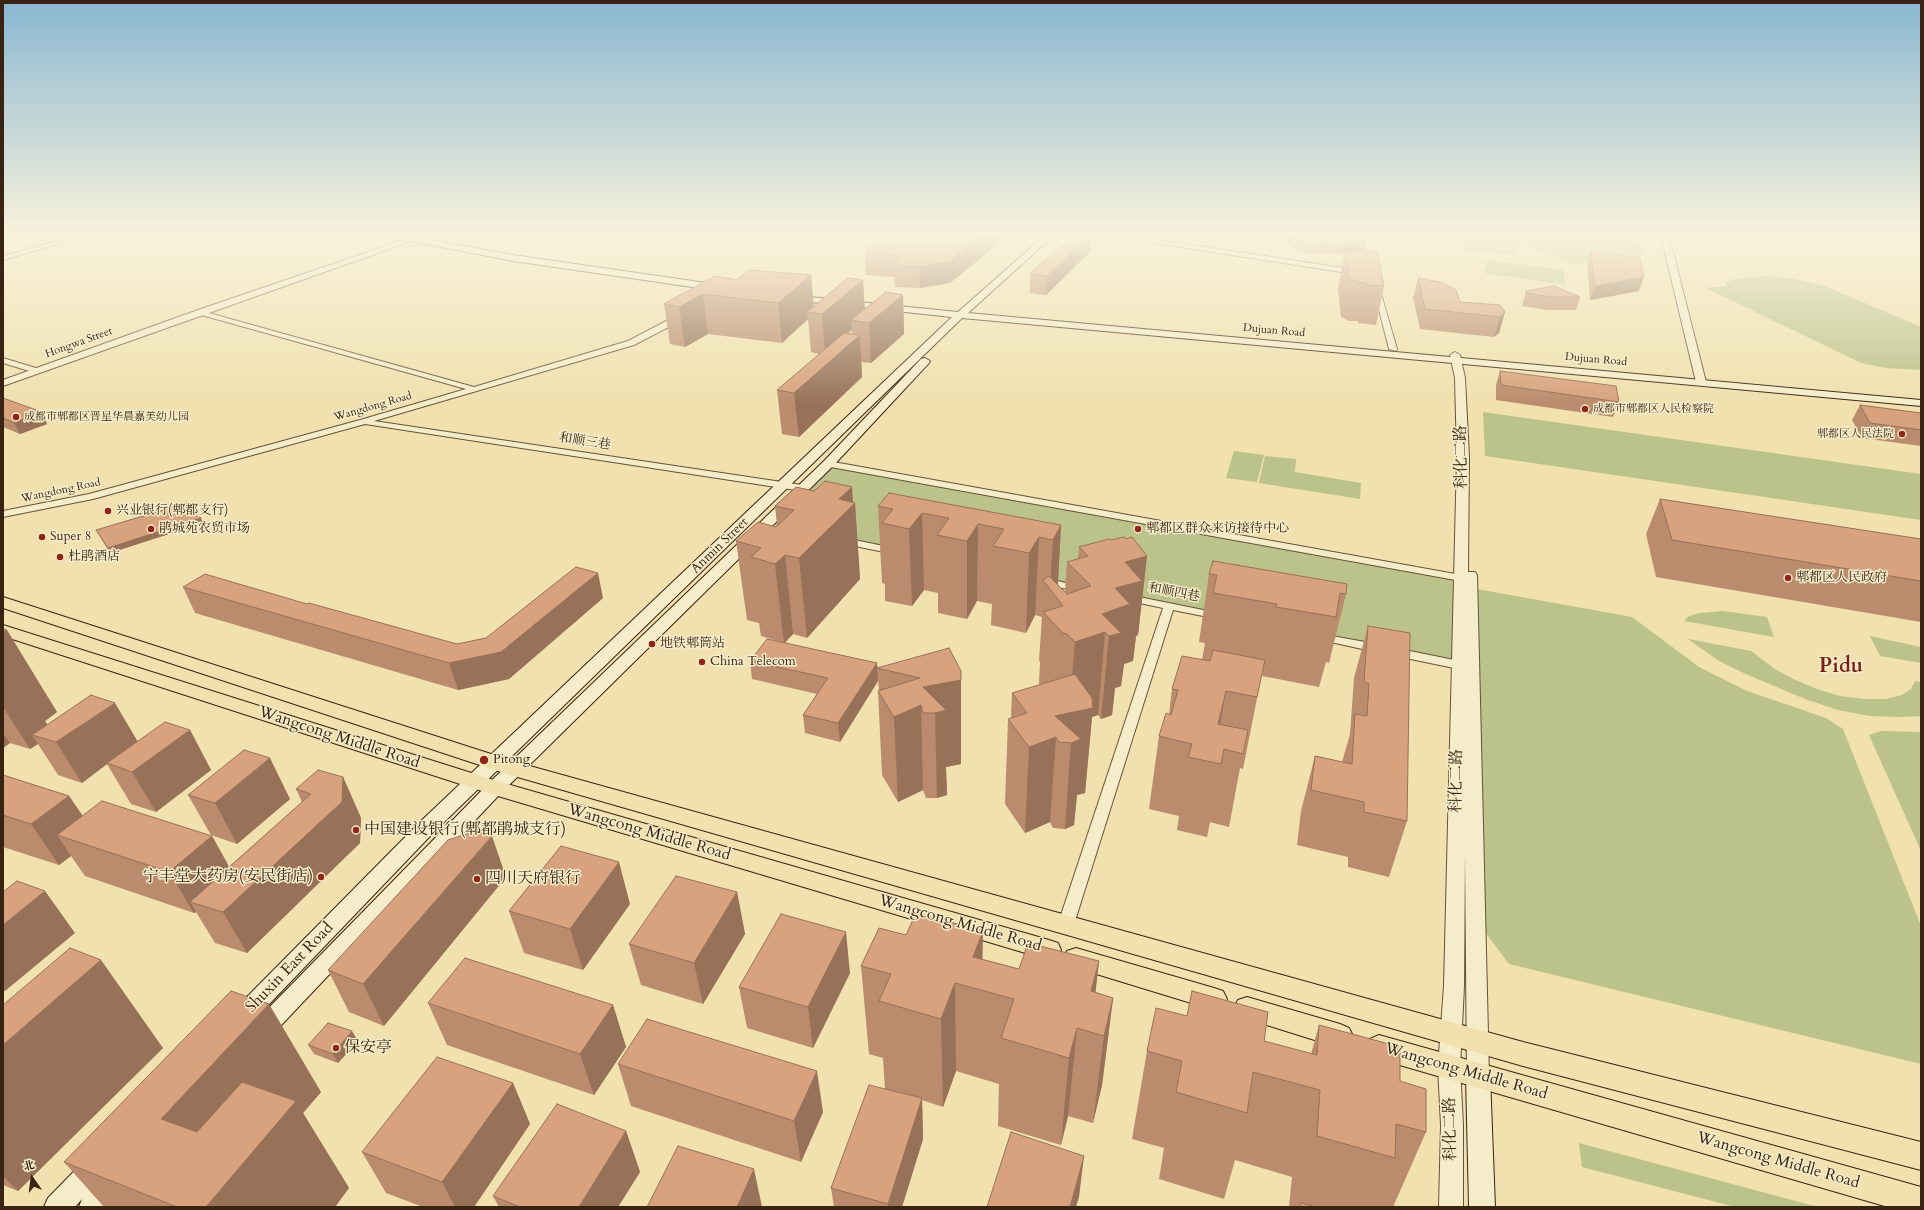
<!DOCTYPE html>
<meta charset="utf-8">
<style>
body{margin:0}
#map{position:relative;width:1924px;height:1210px;overflow:hidden;background:#f0e1ae;font-family:Cardo,"Noto Serif SC",serif}
canvas{display:block}
.frame{position:absolute;inset:0;border:4px solid #392313;pointer-events:none}
.north{position:absolute;left:12px;top:1158px;width:40px;height:40px;-webkit-text-stroke:3px #f5ecca;paint-order:stroke;rotate:346deg;font-size:11px;font-weight:700;line-height:16px;text-align:center;color:#392313}
.north::after{content:'';display:block;margin:auto;width:14px;height:18px;background:#392313;clip-path:polygon(50% 0,100% 100%,50% 72%,0 100%)}
</style>
<div id="map">
<canvas width="1924" height="1210"></canvas>
<div class="frame"></div>
<div class="north">北</div>
</div>
<script>
const ctx = document.querySelector('canvas').getContext('2d');
ctx.lineJoin = 'round';
function fill(path, color) {
  ctx.fillStyle = color;
  ctx.fill(path, 'evenodd');
}
function toPath(rows) {
  const path = new Path2D();
  for (const r of rows) {
    path.moveTo(r[0], r[1]);
    for (let i = 2; i < r.length; i += 2) path.lineTo(r[i], r[i + 1]);
  }
  return path;
}
function strokePath(path, color, width, dash) {
  ctx.strokeStyle = color;
  ctx.lineWidth = width;
  ctx.lineCap = dash ? 'butt' : 'round';
  ctx.setLineDash(dash || []);
  ctx.stroke(path);
}
function label(font, color, halo, rows, align = 'center') {
  ctx.font = font + ' Cardo,"Noto Serif SC",serif';
  ctx.lineWidth = 3;
  ctx.setLineDash([]);
  ctx.textBaseline = 'middle';
  ctx.strokeStyle = halo;
  ctx.fillStyle = color;
  for (const [text, x, y, turn = 0] of rows) {
    ctx.save();
    ctx.translate(x, y);
    ctx.rotate((+turn || 0) * Math.PI / 180);
    ctx.textAlign = isNaN(turn) ? turn : align;
    if (halo) ctx.strokeText(text, 0, 0);
    ctx.fillText(text, 0, 0);
    ctx.restore();
  }
}
fill(toPath([
 [1361,236,1433,236,1430,243],
 [1505,236,1620,236,1634,242,1644,250,1637,258,1572,264],
 [1464,238,1520,244,1518,256,1460,249],
 [1487,260,1564,270,1565,285,1484,273],
 [1766,276,1790,278,1825,286,1921,327,1921,370,1885,368,1861,363,1706,288,1726,286,1726,283,1734,279],
 [1483,412,1921,474,1921,520,1485,456],
 [1234,451,1264,455,1257,482,1226,478],
 [1265,456,1296,459,1295,472,1361,483,1360,499,1259,483],
 [831,467,1454,580,1453,661,774,525],
 [1477,589,1632,617,1699,667,1747,691,1826,718,1843,729,1921,926,1921,1064,1509,964,1485,932],
 [1723,611,1767,617,1774,637,1684,621,1689,616,1700,613],
 [1870,636,1921,647,1921,663,1880,656],
 [1688,639,1751,651,1775,669,1793,679,1817,689,1840,696,1864,699,1886,699,1902,695,1911,689,1915,681,1921,682,1921,716,1901,717,1870,716,1838,710,1805,699,1748,675,1719,661],
 [1881,731,1921,732,1921,851,1869,735],
 [1579,1143,1818,1207,1735,1207,1582,1167]
]), '#bbc28a');
const minor = toPath([
 [75,236,85,236,3,260,3,256,75,236],
 [1119,236,1134,236,1350,269,1358,274,1355,276,1348,273,1122,238,1119,236],
 [1377,288,1380,290,1397,349,1396,351,1389,349,1374,290,1377,288],
 [198,310,474,387,628,341,676,316,682,316,682,320,634,345,374,421,802,485,807,488,802,491,365,424,93,499,3,517,3,511,89,494,360,420,466,389,198,314,198,310],
 [3,358,39,369,40,371,36,373,3,363,3,358],
 [828,461,1461,575,1466,578,1461,581,825,466,825,462,828,461],
 [844,538,894,548,899,551,894,554,840,543,839,541,840,539,844,538],
 [1044,578,1084,587,1085,589,1080,592,1040,583,1039,581,1040,579,1044,578],
 [1129,595,1218,613,1224,616,1218,619,1173,610,1074,924,1071,928,1066,930,1061,928,1058,924,1163,608,1125,600,1124,598,1129,595],
 [1321,634,1376,644,1382,648,1376,652,1317,639,1315,637,1321,634],
 [1395,648,1459,661,1465,665,1459,669,1391,655,1389,652,1395,648]
]);
const tertiary = toPath([
 [415,236,426,236,3,386,3,380,198,310,415,236],
 [1661,236,1669,236,1706,382,1705,384,1701,385,1696,382,1661,236],
 [1455,352,1460,355,1465,378,1469,457,1468,572,1475,572,1477,575,1489,1076,1486,1083,1478,1086,1470,1083,1467,1076,1465,853,1464,986,1460,1067,1463,1125,1463,1207,1439,1207,1441,1125,1438,1067,1444,986,1457,457,1455,378,1450,355,1455,352]
]);
const secondary = toPath([
 [392,236,409,236,513,255,720,285,725,288,720,291,513,261,396,238,392,236],
 [1044,236,1053,236,968,313,1921,400,1921,406,962,318,435,831,252,1022,244,1025,236,1022,233,1015,236,1008,421,821,952,317,793,300,790,299,790,295,958,312,1044,236],
 [925,358,930,361,929,363,832,467,501,793,270,1037,262,1040,254,1037,251,1030,254,1023,489,783,824,461,921,359,925,358],
 [1478,1065,1486,1068,1490,1076,1495,1207,1469,1207,1466,1076,1470,1068,1478,1065],
 [96,1155,105,1158,109,1167,105,1176,99,1182,104,1177,113,1173,122,1177,126,1186,122,1195,110,1207,79,1207,82,1199,75,1207,44,1207,48,1198,87,1158,96,1155]
]);
const primary = toPath([
 [3,597,519,763,1523,1042,1921,1142,1921,1170,1523,1066,507,774,3,608,3,597],
 [3,625,500,782,1049,940,1058,943,1061,950,1058,957,1049,960,488,793,3,636,3,625],
 [1076,948,1214,988,1223,991,1227,999,1223,1007,1214,1010,1067,965,1064,958,1067,951,1076,948],
 [1247,997,1340,1024,1349,1028,1353,1036,1349,1044,1340,1048,1238,1016,1234,1008,1238,1000,1247,997],
 [1379,1035,1921,1187,1921,1207,1888,1207,1379,1059,1370,1055,1366,1047,1370,1039,1379,1035]
]);
strokePath(minor, '#67523a', 2);
strokePath(tertiary, '#67523a', 2);
strokePath(secondary, '#392313', 2);
strokePath(primary, '#392313', 2);
fill(minor, '#f5ecca');
fill(tertiary, '#f5ecca');
fill(secondary, '#f5ecca');
fill(primary, '#f0e1ae');
fill(toPath([
 [1072,236,1091,236,1090,252,1046,295,1030,293,1030,274,1054,254],
 [1284,236,1357,236,1364,249,1358,250,1384,286,1376,325,1358,323,1358,321,1349,321,1341,317,1338,289,1345,253,1338,254,1307,253,1294,249,1283,242],
 [992,249,950,283,920,288,895,287,894,277,866,275,865,253],
 [1591,252,1639,291,1590,300,1587,265],
 [811,275,814,307,863,280,865,309,903,295,904,334,871,363,861,362,862,377,799,437,782,434,777,390,819,354,811,352,808,319,782,343,708,334,685,347,670,344,664,304,737,280],
 [852,330,852,334,848,333],
 [1418,278,1460,302,1505,312,1499,333,1494,337,1420,329,1413,298],
 [1526,291,1580,297,1576,310,1548,310,1522,306],
 [1500,371,1619,402,1613,417,1496,400,1496,385],
 [3,398,47,424,20,434,3,427],
 [1860,405,1921,413,1921,446,1862,438,1852,420],
 [852,487,853,502,855,503,860,579,807,638,793,634,785,643,877,663,878,681,840,742,805,733,803,715,817,694,752,679,750,661,781,642,761,636,759,623,747,620,736,541,776,527,777,525,775,506,814,491],
 [1660,499,1921,539,1921,622,1656,577,1646,534],
 [878,506,1061,525,1058,585,1065,592,1067,562,1078,559,1079,547,1111,540,1147,556,1138,635,1136,636,1133,661,1124,664,1121,686,1115,688,1112,715,1101,719,1098,715,1092,717,1085,793,1077,795,1074,825,1065,829,1053,828,1050,822,1025,833,1005,804,1008,719,1011,718,1012,693,1039,685,1040,662,1039,660,1042,617,1035,615,1026,633,991,625,992,604,977,601,967,619,938,613,938,593,924,590,912,606,885,601,885,584,882,583],
 [203,523,110,553,96,530],
 [1209,574,1346,594,1329,663,1326,662,1319,687,1262,676,1263,673,1262,673,1243,769,1240,768,1229,827,1210,822,1207,837,1177,830,1179,816,1149,809,1159,736,1169,714,1172,689,1202,660,1205,643,1199,642],
 [183,587,307,604,457,644,486,638,603,598,509,679,458,690,195,613],
 [1368,626,1407,821,1389,877,1348,867,1348,857,1297,845,1301,811,1315,756,1342,762,1350,734,1354,678],
 [3,629,57,712,45,721,47,724,137,741,190,730,211,770,156,812,131,804,107,764,82,783,58,775,38,744,30,749,10,743,3,748],
 [877,668,961,671,961,764,946,767,947,795,937,798,926,798,923,790,898,802,882,775,878,691,879,690],
 [3,775,69,796,83,816,212,836,229,867,302,802,296,789,343,777,361,818,360,843,247,953,215,943,196,912,194,913,85,876,71,856,59,865,3,847],
 [188,795,290,799,237,844,211,835],
 [506,877,384,1026,349,1012,328,970],
 [737,892,745,934,703,1004,641,985,629,944],
 [630,904,583,970,524,953,509,911],
 [982,959,1019,969,1099,961,1095,993,1113,998,1102,1085,1093,1123,1068,1116,1061,1145,998,1126,999,1084,956,1071,943,1107,922,1100,923,1139,902,1207,834,1207,831,1188,885,1089,883,1058,869,1054,861,966],
 [850,973,813,1048,747,1028,739,987],
 [428,1003,613,1005,626,1047,594,1095,447,1045],
 [3,1005,163,1048,18,1191,3,1185],
 [1319,1025,1400,1081,1426,1132,1393,1207,1289,1207,1292,1177,1235,1160,1224,1199,1159,1179,1164,1148,1132,1139,1147,1051,1264,1041,1311,1054],
 [358,1041,338,1063,314,1054,308,1045],
 [618,1064,823,1112,801,1162,631,1106],
 [513,1083,530,1124,474,1207,423,1207,386,1193,362,1152],
 [321,1092,303,1113,349,1188,335,1207,104,1207,64,1162],
 [626,1131,640,1172,618,1207,499,1207,493,1196]
]), '#ba8b6c');
fill(toPath([
 [982,236,1001,236,992,249,950,283,920,288,919,267],
 [1089,236,1091,236,1090,252,1046,295,1047,276],
 [1366,240,1364,249,1338,254,1340,245],
 [811,275,814,313,807,312,808,319,782,343,778,303],
 [1644,277,1639,291,1590,300,1595,286],
 [863,280,865,318,851,320,852,330,825,355,822,314],
 [703,294,708,334,685,347,679,307],
 [903,295,904,334,871,363,869,323],
 [1505,312,1499,333,1494,337,1500,317],
 [860,335,862,377,799,437,794,393],
 [42,412,47,424,20,434,14,423],
 [852,487,853,505,855,503,860,579,807,638,799,558,839,499],
 [922,513,924,590,912,606,909,529],
 [201,518,203,523,110,553,108,548],
 [978,524,977,601,967,619,967,541],
 [1061,525,1057,598,1050,589,1053,540],
 [1039,537,1035,615,1026,633,1029,553],
 [785,555,793,634,784,643,775,564],
 [1147,556,1138,635,1136,636,1133,661,1124,664,1121,686,1115,688,1112,715,1101,719,1109,636,1105,632,1098,715,1092,717,1085,793,1077,795,1074,825,1065,829,1071,743,1056,737,1050,822,1025,833,1029,747,1055,716,1069,713,1075,642,1102,614,1115,588,1125,562],
 [598,573,603,598,509,679,458,690,449,663],
 [7,630,57,712,45,721,53,734,32,735,38,744,30,749,3,707,3,632],
 [877,663,878,681,840,742,838,723],
 [961,671,961,764,946,767,947,795,937,798,935,713,923,687],
 [1226,691,1213,762,1218,724],
 [115,703,138,742,107,763,107,764,82,783,56,742],
 [921,705,923,790,898,802,894,717],
 [190,730,211,770,156,812,132,772],
 [3,733,10,743,3,748],
 [270,758,290,799,237,844,215,803],
 [343,777,361,818,360,843,247,953,223,912],
 [69,796,96,836,57,835,71,856,59,865,31,824],
 [212,836,235,877,190,902,196,912,194,913,169,872],
 [492,836,506,877,384,1026,363,984],
 [619,862,630,904,583,970,570,929],
 [45,891,75,933,5,991,3,989,3,925],
 [737,892,745,934,703,1004,694,963],
 [983,931,982,990,973,957],
 [846,932,850,973,813,1048,808,1007],
 [101,960,163,1048,18,1191,3,1176,3,1018],
 [1099,961,1091,1032,1091,991],
 [955,983,956,1071,943,1107,941,1019],
 [1113,998,1102,1085,1093,1123,1104,1036],
 [269,1004,321,1092,303,1113,349,1188,335,1207,206,1207,161,1119],
 [613,1005,626,1047,594,1095,580,1054],
 [1077,1028,1068,1116,1061,1145,1069,1058],
 [352,1031,358,1041,338,1063,333,1054],
 [817,1071,823,1112,801,1162,794,1121],
 [513,1083,530,1124,474,1207,455,1207,442,1182],
 [922,1098,923,1139,902,1207,888,1207,888,1204],
 [626,1131,640,1172,618,1207,579,1207],
 [1084,1156,1079,1197,1076,1207,1070,1207],
 [754,1169,762,1207,737,1207]
]), '#977158');
const building = toPath([
 [879,236,982,236,950,261,919,267,894,265,900,256,865,253,879,236],
 [1072,236,1089,236,1047,276,1030,274,1052,253,1054,254,1072,236],
 [1289,236,1357,236,1366,240,1340,245,1309,244,1296,240,1289,236],
 [1363,250,1377,251,1384,286,1367,285,1366,283,1357,282,1349,278,1345,252,1363,250],
 [1591,252,1640,258,1644,277,1595,286,1591,252],
 [749,270,811,275,778,303,703,294,679,307,664,304,715,276,737,280,749,270],
 [848,278,863,280,822,314,807,312,848,278],
 [1418,278,1440,282,1456,290,1460,302,1500,305,1505,312,1500,317,1425,309,1418,278],
 [1554,286,1580,297,1552,297,1526,293,1526,291,1554,286],
 [886,292,903,295,869,323,851,320,886,292],
 [844,333,860,335,794,393,777,390,844,333],
 [1500,371,1616,386,1619,402,1501,385,1500,371],
 [3,398,42,412,14,423,3,418,3,398],
 [1860,405,1921,413,1921,430,1870,423,1860,405],
 [825,481,852,487,839,499,855,503,799,558,785,555,775,564,751,557,761,548,736,541,758,522,776,527,794,510,775,506,796,487,814,491,825,481],
 [889,493,1061,525,1053,540,1039,537,1029,553,993,546,1004,529,978,524,967,541,937,535,949,518,922,513,909,529,882,523,893,509,878,506,889,493],
 [1660,499,1921,539,1921,581,1672,540,1660,499],
 [187,503,201,518,108,548,96,530,187,503],
 [1124,537,1126,539,1132,537,1147,556,1125,562,1142,581,1115,588,1130,604,1102,614,1121,633,1109,636,1105,632,1075,642,1067,634,1063,633,1043,612,1063,606,1043,580,1049,576,1067,594,1091,586,1067,562,1088,556,1079,547,1109,539,1111,540,1124,537],
 [1213,561,1347,584,1346,594,1340,593,1336,617,1276,607,1277,604,1213,593,1217,575,1209,574,1213,561],
 [576,567,598,573,501,652,449,663,183,587,205,574,307,604,309,603,457,644,486,638,576,567],
 [1368,626,1410,633,1407,821,1364,812,1364,802,1311,790,1315,756,1352,764,1355,714,1367,716,1369,684,1364,681,1368,626],
 [3,629,7,630,3,632,3,629],
 [767,639,877,663,838,723,803,715,828,678,750,661,767,639],
 [949,648,961,671,961,680,923,687,946,710,935,713,923,713,921,705,894,717,878,691,920,678,877,668,949,648],
 [1213,650,1265,660,1257,697,1226,691,1218,724,1248,730,1243,754,1224,749,1221,764,1188,757,1192,744,1159,736,1166,713,1171,715,1178,690,1172,689,1182,656,1210,661,1213,650],
 [1075,674,1092,698,1093,708,1055,716,1081,739,1071,743,1059,742,1056,737,1029,747,1008,719,1027,713,1012,693,1075,674],
 [91,695,115,703,56,742,32,735,91,695],
 [165,722,190,730,132,772,107,763,165,722],
 [244,750,270,758,215,803,188,795,244,750],
 [318,770,343,777,342,802,223,912,190,902,311,794,296,789,318,770],
 [3,775,69,796,31,824,3,815,3,775],
 [102,801,212,836,169,872,57,835,102,801],
 [476,831,492,836,363,984,328,970,448,840,476,831],
 [561,846,619,862,570,929,509,911,561,846],
 [676,876,737,892,694,963,629,944,676,876],
 [17,881,45,891,3,925,3,892,17,881],
 [916,913,983,931,973,957,1019,969,1028,943,1099,961,1091,991,1113,998,1104,1036,1077,1028,1069,1058,1001,1038,1014,999,955,983,941,1019,879,1001,891,974,861,966,879,928,906,935,916,913],
 [781,914,846,932,808,1007,739,987,781,914],
 [70,948,101,960,3,1045,3,1005,70,948],
 [465,958,613,1005,580,1054,428,1003,465,958],
 [231,991,269,1004,161,1119,197,1132,242,1082,296,1101,206,1207,177,1207,64,1162,231,991],
 [1192,991,1268,1012,1264,1041,1317,1055,1319,1025,1400,1047,1400,1081,1426,1089,1426,1132,1396,1124,1395,1158,1317,1136,1320,1090,1253,1072,1247,1113,1176,1092,1182,1061,1147,1051,1156,1008,1187,1016,1192,991],
 [647,1019,817,1071,794,1121,618,1064,647,1019],
 [328,1023,352,1031,333,1054,308,1045,328,1023],
 [437,1057,513,1083,442,1182,362,1152,437,1057],
 [869,1085,922,1098,888,1204,831,1188,869,1085],
 [557,1104,626,1131,579,1207,520,1207,493,1196,557,1104],
 [1011,1132,1084,1156,1070,1207,987,1207,1011,1132],
 [678,1146,754,1169,737,1207,647,1207,678,1146],
 [1301,1203,1315,1207,1300,1207,1301,1203]
]);
fill(building, '#d8a27e');
strokePath(building, '#977158', 1);
const sky = ctx.createLinearGradient(0, 0, 0, 405);
sky.addColorStop(0, '#89b7d2');
sky.addColorStop(0.58, '#f8f2db');
sky.addColorStop(1, '#f8f2db00');
ctx.fillStyle = sky;
ctx.fillRect(0, 0, 1924, 405);
for (const [x, y, r, color] of [
 [1585,409,4,"#8f2418"],
 [16,417,4,"#8f2418"],
 [1902,434,4,"#8f2418"],
 [108,511,4,"#8f2418"],
 [151,529,4,"#8f2418"],
 [1138,529,4,"#8f2418"],
 [42,537,4,"#8f2418"],
 [60,557,4,"#8f2418"],
 [1788,578,4,"#8f2418"],
 [652,644,4,"#8f2418"],
 [702,662,4,"#8f2418"],
 [484,760,5,"#8f2418"],
 [356,830,4,"#8f2418"],
 [321,877,4,"#8f2418"],
 [477,879,4,"#8f2418"],
 [336,1048,4,"#8f2418"]
]) {
  const dot = new Path2D();
  dot.arc(x, y, r, 0, 2 * Math.PI);
  ctx.fillStyle = color;
  ctx.fill(dot);
  strokePath(dot, '#f5ecca', 1.5);
}
label('11px', '#392313', '#f5ecca', [
 ["Dujuan Road",1274,331,5],
 ["Hongwa Street",79,343,-20],
 ["Dujuan Road",1596,360,5],
 ["Wangdong Road",373,407,-16],
 ["Wangdong Road",61,491,-12]
]);
label('11px', '#392313', '#f5ecca', [
 ["成都市郫都区人民检察院",1593,409],
 ["成都市郫都区晋星华晨嘉美幼儿园",24,417],
 ["郫都区人民法院",1894,434,"right"]
], 'left');
label('13px', '#392313', '#f5ecca', [
 ["和顺三巷",585,442,9],
 ["Anmin Street",720,546,-44],
 ["和顺四巷",1174,593,11]
]);
label('13px', '#392313', '#f5ecca', [
 ["兴业银行(郫都支行)",116,511],
 ["鹃城苑农贸市场",159,529],
 ["郫都区群众来访接待中心",1146,529],
 ["Super 8",50,537],
 ["杜鹃酒店",68,557],
 ["郫都区人民政府",1796,578],
 ["地铁郫筒站",660,644],
 ["China Telecom",710,662],
 ["Pitong",493,760]
], 'left');
label('16px', '#392313', '#f5ecca', [
 ["科化二路",1462,457,-91],
 ["Wangcong Middle Road",339,738,18],
 ["科化二路",1457,781,-89],
 ["Wangcong Middle Road",649,833,16],
 ["Wangcong Middle Road",960,924,16],
 ["Shuxin East Road",290,968,-46],
 ["Wangcong Middle Road",1466,1072,16],
 ["科化二路",1451,1129,-91],
 ["Wangcong Middle Road",1778,1161,16]
]);
label('16px', '#392313', '#f5ecca', [
 ["中国建设银行(郫都鹃城支行)",364,830],
 ["宁丰堂大药房(安民街店)",313,877,"right"],
 ["四川天府银行",485,879],
 ["保安亭",344,1048]
], 'left');
label('bold 21px', '#7a1f14', '#f5ecca', [
 ["Pidu",1841,667]
]);
</script>
